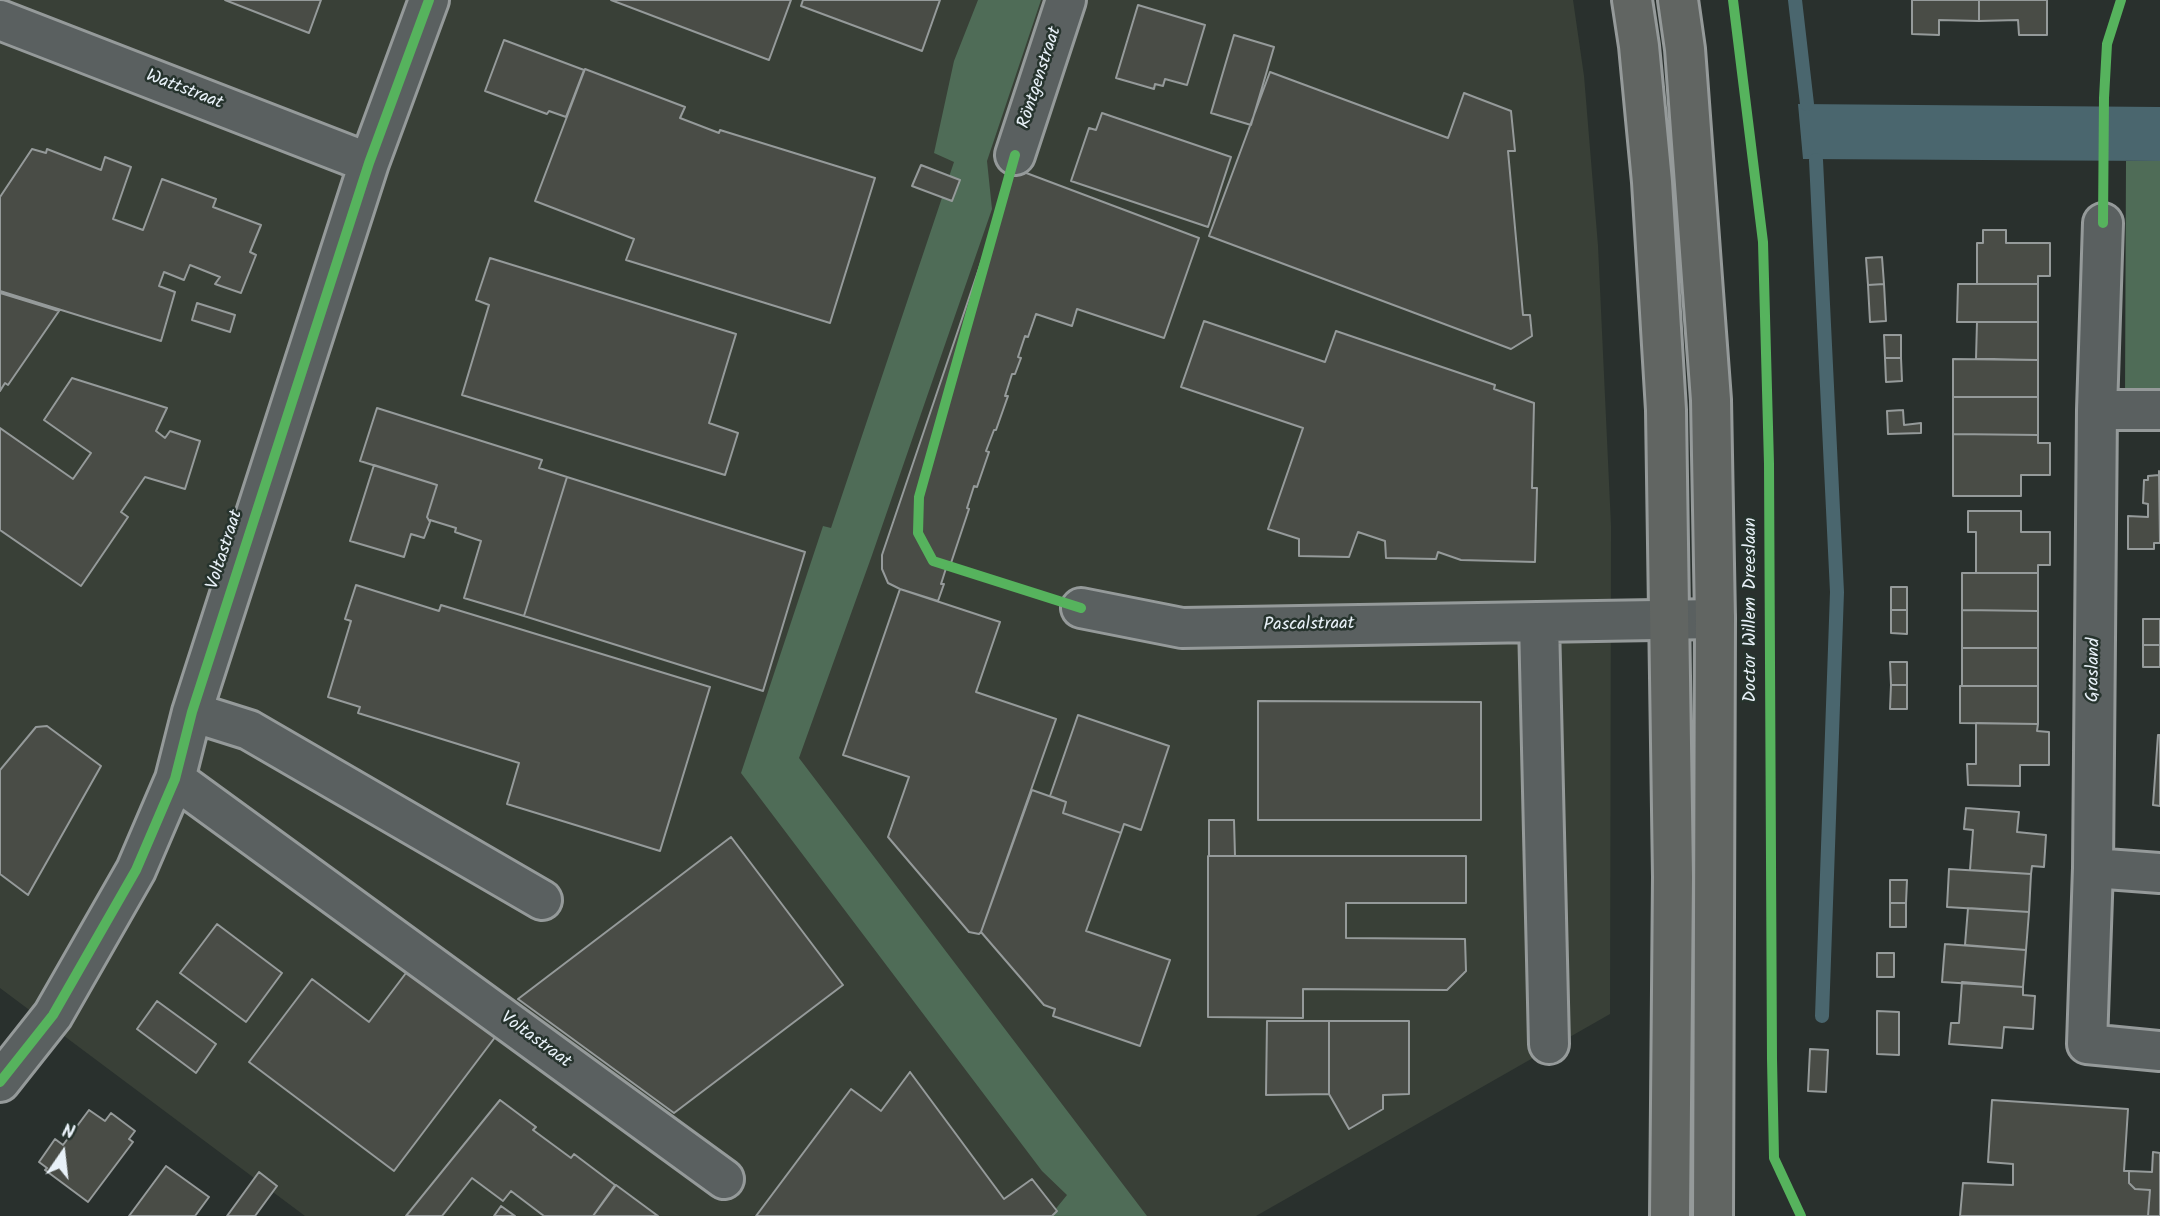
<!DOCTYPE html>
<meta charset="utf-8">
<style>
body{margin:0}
#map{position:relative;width:2160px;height:1216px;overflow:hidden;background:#29302d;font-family:Kalam,sans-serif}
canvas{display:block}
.north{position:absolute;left:28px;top:1118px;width:70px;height:70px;-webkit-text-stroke:5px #26332d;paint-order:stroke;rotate:14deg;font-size:19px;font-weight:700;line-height:28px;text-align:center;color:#e8f1f8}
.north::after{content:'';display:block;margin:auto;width:24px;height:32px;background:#e8f1f8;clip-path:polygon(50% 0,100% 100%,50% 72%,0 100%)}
</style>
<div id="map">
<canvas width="2160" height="1216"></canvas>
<div class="north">N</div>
</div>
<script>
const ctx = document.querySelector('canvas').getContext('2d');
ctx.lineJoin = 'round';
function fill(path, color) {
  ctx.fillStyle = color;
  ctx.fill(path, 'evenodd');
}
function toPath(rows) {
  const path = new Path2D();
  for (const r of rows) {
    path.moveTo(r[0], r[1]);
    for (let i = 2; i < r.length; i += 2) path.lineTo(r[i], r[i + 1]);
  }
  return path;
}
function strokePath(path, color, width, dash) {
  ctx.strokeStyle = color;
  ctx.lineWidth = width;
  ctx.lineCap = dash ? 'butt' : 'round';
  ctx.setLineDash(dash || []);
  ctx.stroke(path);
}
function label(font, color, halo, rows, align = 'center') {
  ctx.font = font + ' Kalam,sans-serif';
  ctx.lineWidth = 5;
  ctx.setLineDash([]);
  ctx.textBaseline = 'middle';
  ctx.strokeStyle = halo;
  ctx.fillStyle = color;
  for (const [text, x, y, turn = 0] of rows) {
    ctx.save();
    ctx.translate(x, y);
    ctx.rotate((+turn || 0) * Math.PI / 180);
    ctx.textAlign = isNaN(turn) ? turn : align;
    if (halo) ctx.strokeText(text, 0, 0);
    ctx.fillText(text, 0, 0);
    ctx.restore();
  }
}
fill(toPath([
 [0,0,1573,0,1584,76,1598,246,1611,526,1610,1014,1256,1216,305,1216,0,988]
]), '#394037');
fill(toPath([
 [978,0,1041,0,987,161,992,209,871,558,799,758,1147,1216,1050,1216,1067,1195,1042,1171,741,773,823,526,831,528,954,162,934,153,954,61],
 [2126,161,2160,161,2160,391,2125,396]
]), '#4f6c57');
fill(toPath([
 [1798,104,2160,107,2160,161,1803,159]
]), '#4a666e');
strokePath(toPath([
 [1795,0,1807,104],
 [1816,160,1837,592,1822,1016]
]), '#4a666e', 14);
const building = toPath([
 [225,0,321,0,309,33,225,0],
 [611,0,791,0,769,60,611,0],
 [803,0,940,0,922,51,801,6,803,0],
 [1912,0,1979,0,1979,21,1939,20,1939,35,1912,34,1912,0],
 [1979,0,2047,0,2047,35,2019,35,2018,20,1979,21,1979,0],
 [1138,5,1205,25,1187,85,1165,79,1163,86,1155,84,1154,89,1116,78,1138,5],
 [1234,35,1274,47,1251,125,1211,113,1234,35],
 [504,40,584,70,566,117,549,111,547,114,485,91,504,40],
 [585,69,685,107,680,118,719,133,720,130,875,178,830,323,626,260,634,239,535,201,585,69],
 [1270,72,1448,138,1464,93,1511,111,1515,151,1508,151,1523,315,1530,315,1532,336,1511,349,1209,236,1270,72],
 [1102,113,1231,157,1208,227,1071,181,1089,128,1096,130,1102,113],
 [32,149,46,153,47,149,101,170,105,157,131,167,113,219,143,230,162,179,216,199,213,207,261,225,250,252,256,255,241,293,215,284,220,277,190,265,184,280,164,272,159,286,175,292,161,341,0,291,0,197,32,149],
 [921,165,960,180,952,201,912,186,921,165],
 [1013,168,1199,238,1164,338,1077,309,1072,326,1036,314,1028,337,1025,336,1018,357,1021,358,1015,374,1012,374,1005,396,1008,396,996,430,994,430,986,451,989,452,977,487,974,486,967,508,969,509,951,563,948,562,941,584,944,584,938,601,900,589,888,583,882,569,882,555,1013,168],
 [1983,230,2006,230,2006,243,2050,243,2050,276,2038,276,2038,284,1977,284,1977,243,1983,243,1983,230],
 [1882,257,1884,284,1868,285,1866,258,1882,257],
 [490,258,736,334,709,423,738,433,725,475,462,395,489,305,476,300,490,258],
 [1884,284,1886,321,1870,322,1868,285,1884,284],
 [1958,284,2038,284,2038,322,1957,322,1958,284],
 [0,293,59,311,8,385,5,383,0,391,0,293],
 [197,303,235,315,230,332,192,320,197,303],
 [1204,321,1325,362,1336,331,1495,385,1494,389,1534,403,1532,488,1537,488,1535,562,1461,560,1438,552,1436,559,1386,558,1385,541,1358,532,1349,557,1299,556,1299,539,1268,529,1303,428,1181,387,1204,321],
 [1977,322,2038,322,2038,360,1976,359,1977,322],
 [1884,335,1901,335,1901,358,1885,358,1884,335],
 [1885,358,1901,358,1902,381,1886,382,1885,358],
 [1953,359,2038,360,2038,397,1953,397,1953,359],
 [72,378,167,408,156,431,165,438,170,431,200,441,185,489,145,477,121,512,128,517,81,586,0,530,0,428,73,479,91,453,44,420,72,378],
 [1953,397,2038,397,2038,435,1953,434,1953,397],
 [377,408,542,460,539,468,567,477,524,616,464,598,481,541,455,532,456,528,430,520,430,522,427,517,437,485,360,461,377,408],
 [1903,410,1904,425,1921,423,1921,433,1888,434,1887,411,1903,410],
 [1953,434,2038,435,2038,443,2050,443,2050,475,2021,475,2021,496,1953,496,1953,434],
 [374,465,437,485,427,517,430,522,424,538,411,534,404,557,350,541,374,465],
 [2159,471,2160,543,2154,543,2154,549,2128,549,2128,516,2148,517,2148,504,2143,503,2144,480,2148,480,2148,476,2159,475,2159,471],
 [567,477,805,552,763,691,524,616,567,477],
 [1968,511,2021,511,2021,532,2050,532,2050,565,2038,565,2038,573,1976,573,1976,532,1968,532,1968,511],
 [1962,573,2038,573,2038,611,1962,610,1962,573],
 [356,585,439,611,441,605,710,687,660,851,507,804,519,763,358,713,360,707,328,697,351,621,345,619,356,585],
 [1891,587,1907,587,1907,610,1891,610,1891,587],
 [900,589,1000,622,976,692,1056,719,981,932,979,934,969,932,888,837,909,777,843,755,900,589],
 [1891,610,1907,610,1907,634,1891,633,1891,610],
 [1962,610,2038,611,2038,648,1962,648,1962,610],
 [2143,619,2160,619,2160,645,2143,645,2143,619],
 [2143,645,2160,645,2160,667,2143,667,2143,645],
 [1962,648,2038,648,2038,686,1962,686,1962,648],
 [1890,662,1907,662,1907,685,1891,685,1890,662],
 [1891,685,1907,685,1907,709,1890,709,1891,685],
 [1960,686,2038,686,2038,724,1960,723,1960,686],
 [1258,701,1481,702,1481,820,1258,820,1258,701],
 [1078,715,1169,746,1141,830,1124,824,1121,833,1063,813,1066,802,1050,796,1078,715],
 [1976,723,2038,724,2037,731,2049,732,2049,765,2020,765,2020,786,1968,785,1967,764,1976,764,1976,723],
 [47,726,101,766,28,895,0,874,0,770,36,727,47,726],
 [2158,735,2160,735,2160,806,2153,805,2158,735],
 [1032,790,1066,802,1063,813,1121,833,1086,931,1170,960,1140,1046,1053,1016,1055,1009,1044,1005,981,932,1032,790],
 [1966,808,2019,812,2017,832,2046,835,2044,867,2032,866,2031,874,1970,870,1973,830,1964,829,1966,808],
 [1209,820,1234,820,1235,856,1209,856,1209,820],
 [731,837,843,985,674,1113,518,999,731,837],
 [1208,856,1466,856,1466,903,1346,903,1346,938,1465,939,1466,971,1447,990,1303,989,1303,1018,1208,1017,1208,856],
 [1949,869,2031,874,2029,912,1947,907,1949,869],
 [1890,880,1907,880,1906,903,1890,903,1890,880],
 [1890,903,1906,903,1906,927,1890,927,1890,903],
 [1968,908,2029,912,2026,950,1965,945,1968,908],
 [217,924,282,973,246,1022,180,973,217,924],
 [1945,944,2026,950,2023,987,1942,982,1945,944],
 [1877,953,1894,953,1894,977,1877,977,1877,953],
 [409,969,496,1036,394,1171,249,1062,312,979,369,1022,409,969],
 [1962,982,2023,987,2023,995,2035,996,2033,1029,2004,1027,2002,1048,1949,1044,1951,1023,1959,1023,1962,982],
 [157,1001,216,1044,196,1073,137,1029,157,1001],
 [1877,1011,1899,1012,1899,1055,1877,1054,1877,1011],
 [1267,1021,1329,1021,1329,1094,1266,1095,1267,1021],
 [1329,1021,1409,1021,1409,1094,1383,1095,1383,1109,1349,1129,1329,1094,1329,1021],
 [1810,1049,1828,1050,1826,1092,1808,1091,1810,1049],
 [910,1072,1004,1199,1032,1179,1057,1211,1052,1216,756,1216,851,1089,881,1111,910,1072],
 [500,1100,536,1127,533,1130,571,1158,574,1154,615,1185,593,1216,544,1216,511,1191,503,1201,472,1178,442,1216,406,1216,500,1100],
 [1992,1100,2128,1109,2124,1171,2129,1171,2129,1183,2135,1189,2150,1190,2148,1216,1960,1216,1963,1183,2013,1185,2013,1164,1988,1162,1992,1100],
 [89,1110,105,1121,111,1113,135,1131,129,1139,133,1142,88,1202,45,1170,47,1168,39,1162,55,1139,63,1145,89,1110],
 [2153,1152,2160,1153,2160,1216,2148,1216,2150,1190,2135,1189,2129,1183,2129,1171,2152,1172,2153,1152],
 [166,1166,209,1197,195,1216,129,1216,166,1166],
 [259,1172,277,1186,255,1216,227,1216,259,1172],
 [616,1185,658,1216,593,1216,616,1185],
 [501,1206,515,1216,494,1216,501,1206]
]);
fill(building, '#494c46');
strokePath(building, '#959a9a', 2);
const minor = toPath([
 [0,20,369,163],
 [1015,155,1066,0],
 [2103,223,2097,410,2093,868,2087,1044,2160,1051],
 [2097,410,2160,410],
 [1081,608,1182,628,1715,619],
 [1539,622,1549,1044],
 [192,712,249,730,542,900],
 [175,779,724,1179],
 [2093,868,2160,873],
 [0,1082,53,1015,136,870,175,779,192,712,369,163,429,0]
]);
const major = toPath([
 [1632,0,1639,46,1652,182,1666,410,1673,877,1670,1216],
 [1678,0,1685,49,1711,400,1715,619,1713,1216]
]);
strokePath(minor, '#959a9a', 44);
strokePath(major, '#959a9a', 44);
strokePath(minor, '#5a6060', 38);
strokePath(major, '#616562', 38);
strokePath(toPath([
 [1733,0,1763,242,1769,464,1772,1059,1774,1158,1801,1216],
 [1015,155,919,497,918,533,933,561,1081,608],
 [2103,223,2104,98,2107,44,2121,0],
 [0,1082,53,1015,136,870,175,779,192,712,369,163,429,0]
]), '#56b35d', 10);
label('18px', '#e8f1f8', '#26332d', [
 ["Röntgenstraat",1041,78,-72],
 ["Wattstraat",184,91,21],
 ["Voltastraat",226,550,-72],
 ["Doctor Willem Dreeslaan",1752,610,-90],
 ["Pascalstraat",1309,626,-1],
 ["Grasland",2095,670,-89],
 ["Voltastraat",535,1041,36]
]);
</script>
